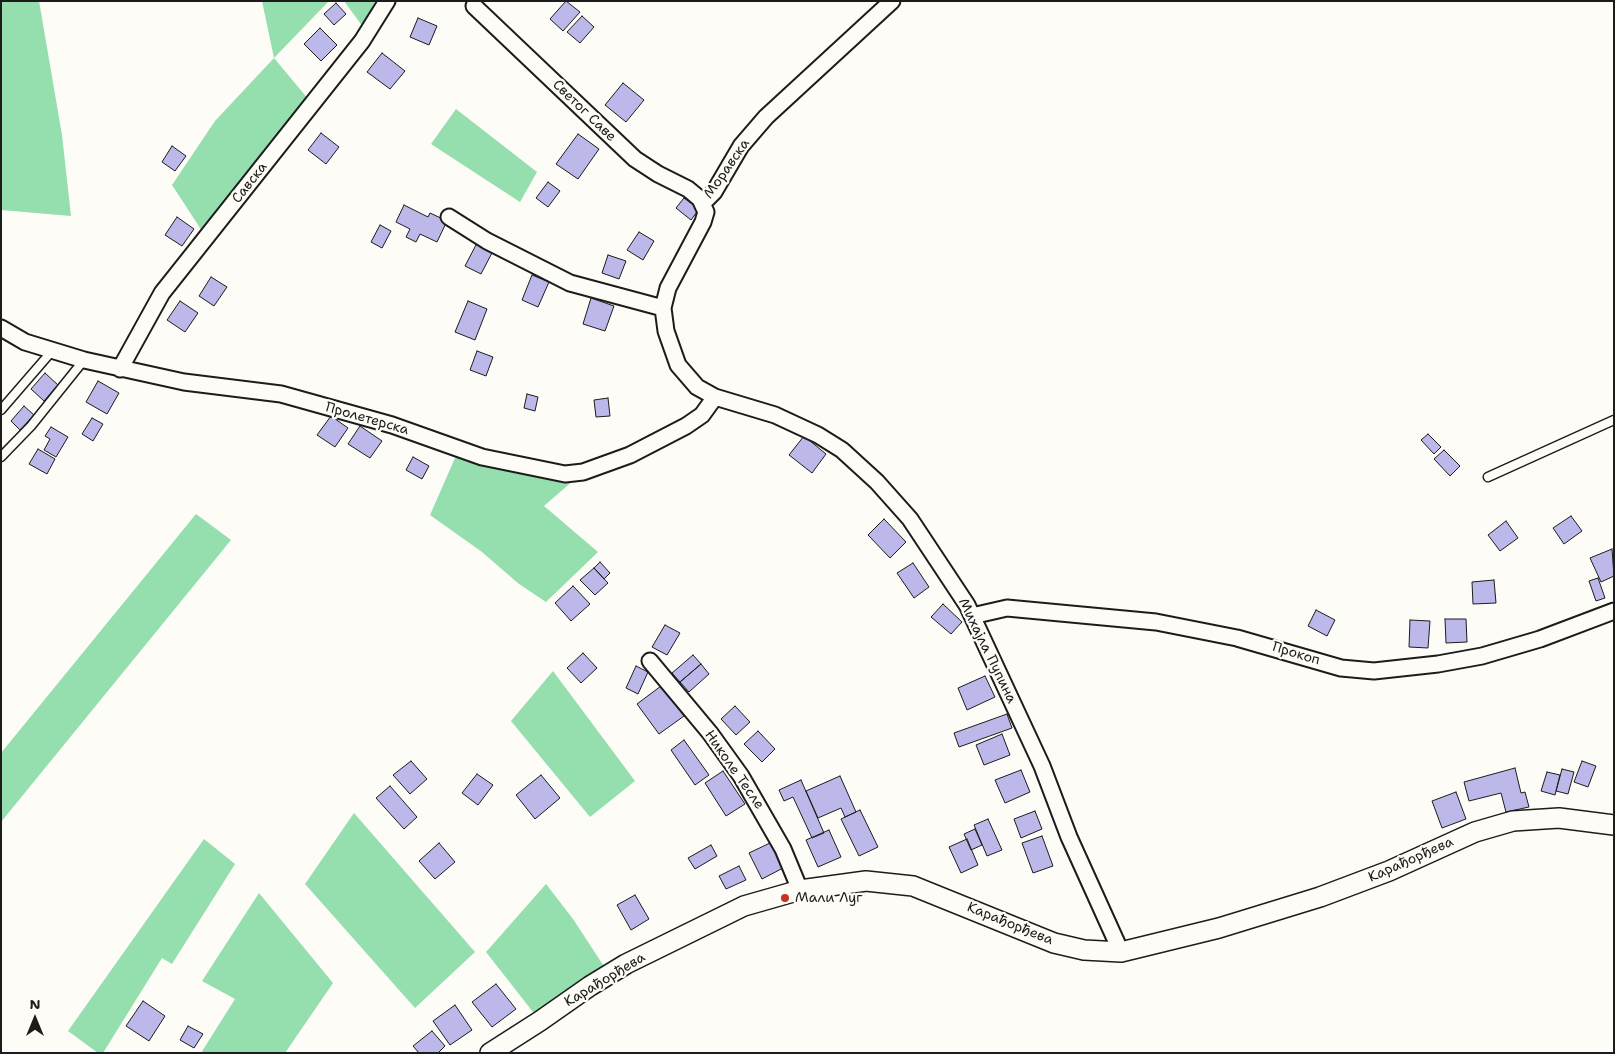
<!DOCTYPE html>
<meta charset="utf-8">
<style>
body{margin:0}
#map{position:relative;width:1615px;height:1054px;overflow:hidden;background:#fdfcf7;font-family:"Shantell Sans",sans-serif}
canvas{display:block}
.frame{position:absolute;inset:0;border:2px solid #1c1c1c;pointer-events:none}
.north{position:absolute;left:10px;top:994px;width:50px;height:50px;-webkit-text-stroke:4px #fdfcf7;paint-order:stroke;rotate:0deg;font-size:14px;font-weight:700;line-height:20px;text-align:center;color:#1c1c1c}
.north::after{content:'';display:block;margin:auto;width:18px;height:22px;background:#1c1c1c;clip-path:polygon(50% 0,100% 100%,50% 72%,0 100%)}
</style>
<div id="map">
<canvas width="1615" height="1054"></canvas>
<div class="frame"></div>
<div class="north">N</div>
</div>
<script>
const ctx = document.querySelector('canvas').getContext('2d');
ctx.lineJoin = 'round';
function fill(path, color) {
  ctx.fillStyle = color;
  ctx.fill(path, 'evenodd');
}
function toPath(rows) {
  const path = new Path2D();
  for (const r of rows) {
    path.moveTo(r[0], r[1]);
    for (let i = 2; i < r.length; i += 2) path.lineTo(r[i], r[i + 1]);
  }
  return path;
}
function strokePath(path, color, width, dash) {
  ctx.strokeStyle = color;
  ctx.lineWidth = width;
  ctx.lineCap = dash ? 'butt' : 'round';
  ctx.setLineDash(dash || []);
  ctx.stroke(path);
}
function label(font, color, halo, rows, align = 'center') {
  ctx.font = font + ' "Shantell Sans",sans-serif';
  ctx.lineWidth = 4.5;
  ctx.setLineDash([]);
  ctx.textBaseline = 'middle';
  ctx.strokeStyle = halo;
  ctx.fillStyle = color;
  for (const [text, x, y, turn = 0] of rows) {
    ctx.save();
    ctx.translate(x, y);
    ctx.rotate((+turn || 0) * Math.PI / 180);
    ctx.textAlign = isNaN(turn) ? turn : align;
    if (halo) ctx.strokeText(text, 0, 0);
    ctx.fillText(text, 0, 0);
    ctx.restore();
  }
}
fill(toPath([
 [1,1,39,1,62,135,71,216,1,210],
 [262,1,329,1,274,58,309,100,204,234,172,185,215,121,274,58],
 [344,1,375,1,363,27],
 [456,109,537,172,520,202,431,144],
 [459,449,583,472,544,506,598,552,546,602,519,584,482,552,430,515],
 [196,514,231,540,1,822,1,753],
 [553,671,635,781,590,817,511,721],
 [354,813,475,952,415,1008,305,884],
 [204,839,235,864,172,964,162,958,103,1053,98,1053,68,1031],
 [546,884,573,919,609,974,540,1021,486,952],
 [259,893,333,983,285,1053,201,1053,235,999,202,981]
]), '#95deae');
const building = toPath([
 [566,1,580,12,563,31,550,19,566,1],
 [336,3,346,14,334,25,324,14,336,3],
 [582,16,594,27,580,43,567,32,582,16],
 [418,18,437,26,429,45,410,37,418,18],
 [320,28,337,45,321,61,304,44,320,28],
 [382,53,405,71,390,89,367,72,382,53],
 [623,83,644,100,626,122,605,105,623,83],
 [321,133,339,147,326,164,308,150,321,133],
 [578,134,599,149,578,179,556,164,578,134],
 [172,146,186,156,175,171,162,162,172,146],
 [548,182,560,191,548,207,536,198,548,182],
 [684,198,699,209,691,220,676,208,684,198],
 [404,205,428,217,430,213,447,221,437,242,420,234,416,242,406,237,410,229,396,222,404,205],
 [177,217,194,229,182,246,165,235,177,217],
 [380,225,391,231,382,248,371,242,380,225],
 [639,232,654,241,643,260,627,250,639,232],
 [477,243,493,251,481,274,465,266,477,243],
 [608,255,626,261,619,279,602,273,608,255],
 [532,275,549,282,538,307,522,300,532,275],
 [211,277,227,287,214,306,199,296,211,277],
 [591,298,614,306,605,331,583,324,591,298],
 [180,301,198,313,185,332,167,320,180,301],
 [468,301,487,309,475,340,455,332,468,301],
 [477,351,493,357,486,376,470,370,477,351],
 [45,373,58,385,44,401,31,389,45,373],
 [98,381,119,393,107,414,86,402,98,381],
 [527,394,538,397,535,411,524,408,527,394],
 [608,398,610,416,596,417,594,400,608,398],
 [24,406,34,415,20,430,11,421,24,406],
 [331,416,348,428,335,447,317,435,331,416],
 [92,418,103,424,93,441,82,434,92,418],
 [360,426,382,441,370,458,348,444,360,426],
 [51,427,68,437,56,457,44,450,50,439,45,436,51,427],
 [1428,434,1441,447,1434,454,1421,440,1428,434],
 [804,436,826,454,812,473,789,455,804,436],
 [38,449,55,459,47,474,29,464,38,449],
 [1444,450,1460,466,1450,476,1434,459,1444,450],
 [413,457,429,466,422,479,406,470,413,457],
 [1571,516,1582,531,1564,544,1553,528,1571,516],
 [884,519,906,542,890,558,868,535,884,519],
 [1506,521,1518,538,1500,551,1488,535,1506,521],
 [1612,549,1614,576,1601,582,1590,558,1612,549],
 [600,562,610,573,604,579,594,568,600,562],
 [913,563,929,587,914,598,897,573,913,563],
 [594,568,608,583,595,595,580,580,594,568],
 [1598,578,1605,598,1596,601,1589,581,1598,578],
 [1494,580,1496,603,1473,604,1472,582,1494,580],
 [573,586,590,604,571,621,555,603,573,586],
 [943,604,962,622,951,634,931,617,943,604],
 [1316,610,1335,620,1327,636,1308,626,1316,610],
 [1445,619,1466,619,1467,642,1446,643,1445,619],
 [1410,620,1430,621,1428,648,1409,647,1410,620],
 [665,625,680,633,667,655,652,647,665,625],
 [583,653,597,668,581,683,567,668,583,653],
 [693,655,701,664,680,682,672,673,693,655],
 [701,664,709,674,689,692,680,682,701,664],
 [636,666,648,672,638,694,626,688,636,666],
 [985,676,995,697,967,710,958,688,985,676],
 [661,686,684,716,659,734,637,704,661,686],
 [735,706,750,722,736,735,721,719,735,706],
 [1007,714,1012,728,959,747,954,733,1007,714],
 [758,731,775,749,762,762,744,744,758,731],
 [1002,734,1010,755,984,765,976,745,1002,734],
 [684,740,709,775,695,785,671,750,684,740],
 [411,761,427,779,410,794,393,775,411,761],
 [1582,761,1596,766,1588,787,1574,782,1582,761],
 [1515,768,1521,793,1525,792,1529,807,1506,812,1501,793,1469,801,1464,782,1515,768],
 [1562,769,1574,772,1568,794,1556,791,1562,769],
 [1021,770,1030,792,1005,803,995,780,1021,770],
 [723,771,745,804,726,816,705,783,723,771],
 [1547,772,1560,775,1555,795,1541,791,1547,772],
 [477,774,493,785,478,805,462,793,477,774],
 [541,775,560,798,535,819,516,795,541,775],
 [840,776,856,812,845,817,841,808,818,818,806,791,840,776],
 [801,780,824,833,812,838,793,797,784,801,779,790,801,780],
 [390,786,417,817,404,829,376,798,390,786],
 [1456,792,1466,819,1442,828,1432,801,1456,792],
 [860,810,878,847,859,856,841,819,860,810],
 [1035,811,1042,829,1021,838,1014,819,1035,811],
 [988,819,1002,850,987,856,974,825,988,819],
 [975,829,982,845,971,850,964,834,975,829],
 [829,830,841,857,818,867,806,840,829,830],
 [1042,836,1053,866,1033,873,1022,843,1042,836],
 [967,839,978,865,961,873,949,847,967,839],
 [439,843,455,862,435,879,419,861,439,843],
 [770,843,783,868,762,879,749,853,770,843],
 [711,845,717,856,695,869,688,858,711,845],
 [739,866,746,880,726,889,719,876,739,866],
 [635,895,649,919,631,930,617,905,635,895],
 [496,984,516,1009,492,1027,472,1002,496,984],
 [143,1001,165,1016,149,1041,126,1026,143,1001],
 [455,1005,472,1030,450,1045,433,1021,455,1005],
 [188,1026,203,1034,194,1048,180,1040,188,1026],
 [432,1031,445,1046,438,1053,419,1053,413,1046,432,1031]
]);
fill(building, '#bcb8ea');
strokePath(building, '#1c1c1c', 1);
const service = toPath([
 [1,410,52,351],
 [1,457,31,426,84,360],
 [1488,477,1614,420]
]);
const minor = toPath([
 [474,6,635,159,658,174,688,189,700,199,706,212,703,222,668,288,663,308,666,331,678,365,697,387,715,397,775,415,818,435,842,450,877,482,910,519,967,605,1042,766,1069,837,1121,952],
 [703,203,714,192,741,146,766,117,892,1],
 [449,217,487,241,570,283,663,308],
 [1,328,25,342,84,360,184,382,281,394,392,425,482,457,565,474,583,472,630,455,686,426,702,415,715,397],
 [120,369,162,293,362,41,387,1],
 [972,616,1007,608,1156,622,1237,638,1341,668,1374,671,1438,664,1482,656,1540,639,1614,611],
 [650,661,710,733,741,776,783,849,800,890]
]);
const tertiary = toPath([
 [490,1053,540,1021,590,986,626,964,744,906,800,890,866,881,913,886,1054,943,1084,950,1121,952,1219,928,1320,897,1389,871,1475,832,1513,821,1559,818,1614,825]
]);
strokePath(service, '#1c1c1c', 11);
strokePath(minor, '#1c1c1c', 19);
strokePath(tertiary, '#1c1c1c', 22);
strokePath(service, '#fdfcf7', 8);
strokePath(minor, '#fdfcf7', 15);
strokePath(tertiary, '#fdfcf7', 19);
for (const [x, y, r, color] of [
 [785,898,5,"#c8321e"]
]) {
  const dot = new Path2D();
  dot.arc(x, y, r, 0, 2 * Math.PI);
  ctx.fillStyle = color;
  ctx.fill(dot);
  strokePath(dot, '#fdfcf7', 2);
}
label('14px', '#1c1c1c', '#fdfcf7', [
 ["Светог Саве",584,111,44],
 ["Моравска",727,169,-55],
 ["Савска",250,183,-52],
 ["Пролетерска",367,419,16],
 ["Михајла Пупина",987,651,64],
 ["Прокоп",1296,654,17],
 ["Николе Тесле",734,770,55],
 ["Карађорђева",1411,860,-24],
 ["Карађорђева",1010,924,22],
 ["Карађорђева",605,980,-31]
]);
label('14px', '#1c1c1c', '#fdfcf7', [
 ["Мали Луг",795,898]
], 'left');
</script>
